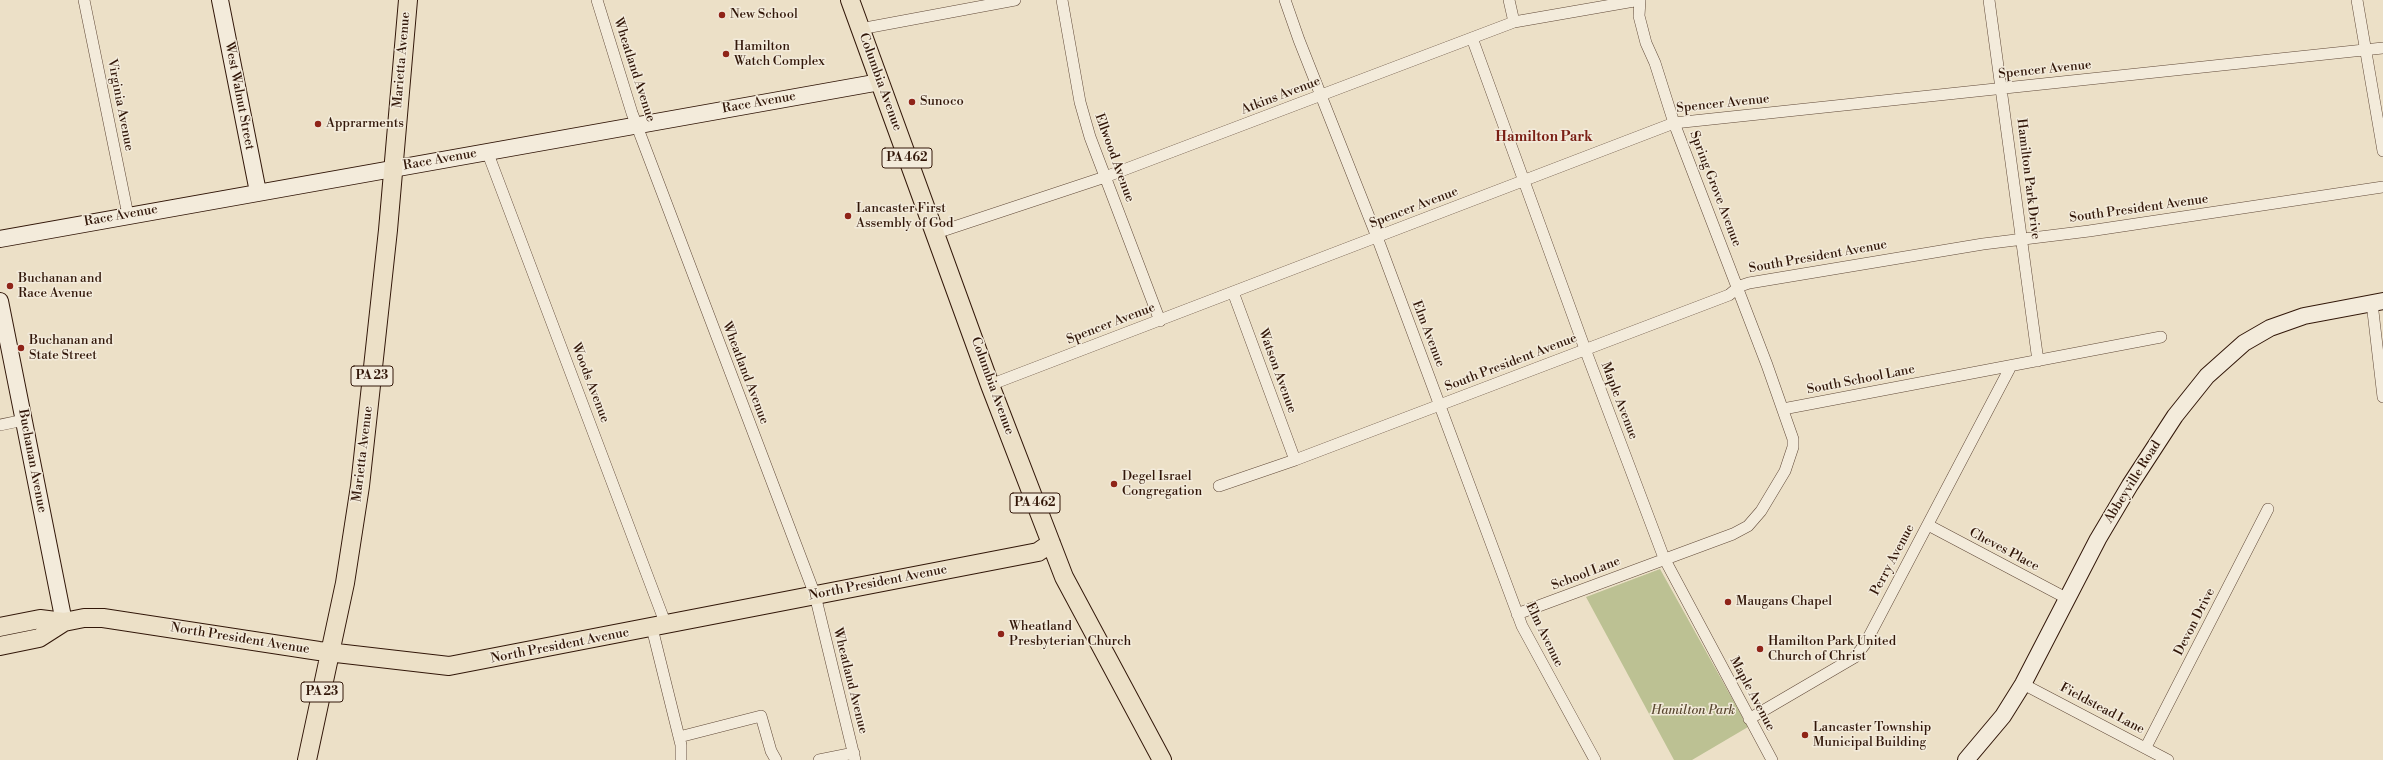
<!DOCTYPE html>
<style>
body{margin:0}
canvas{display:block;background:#ece0c7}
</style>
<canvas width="2383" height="760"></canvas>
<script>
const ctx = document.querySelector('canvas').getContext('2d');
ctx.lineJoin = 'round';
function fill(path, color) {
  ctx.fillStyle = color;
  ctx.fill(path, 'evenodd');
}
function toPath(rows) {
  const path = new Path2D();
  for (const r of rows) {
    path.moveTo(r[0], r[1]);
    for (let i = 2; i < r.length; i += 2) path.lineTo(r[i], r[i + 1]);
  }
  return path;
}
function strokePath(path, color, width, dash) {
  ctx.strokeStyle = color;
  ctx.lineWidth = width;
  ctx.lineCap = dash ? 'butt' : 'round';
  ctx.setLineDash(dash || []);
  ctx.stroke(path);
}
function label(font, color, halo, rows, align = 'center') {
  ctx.font = font + ' "Libre Bodoni",serif';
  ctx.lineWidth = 3;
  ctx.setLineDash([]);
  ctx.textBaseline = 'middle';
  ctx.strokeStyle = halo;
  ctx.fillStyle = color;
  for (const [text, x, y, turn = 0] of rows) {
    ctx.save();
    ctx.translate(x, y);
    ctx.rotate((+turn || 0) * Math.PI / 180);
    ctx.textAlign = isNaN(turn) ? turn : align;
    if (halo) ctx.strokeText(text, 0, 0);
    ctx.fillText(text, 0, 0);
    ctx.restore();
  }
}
fill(toPath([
 [1660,569,1748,727,1692,760,1674,760,1586,597]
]), '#bcc193');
const street = toPath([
 [84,0,128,215],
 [597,0,632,113,815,595,855,760],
 [1062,0,1080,102,1090,137,1160,321],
 [1285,0,1299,40,1377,237,1522,626,1595,760],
 [1509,0,1514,22],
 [1989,0,2038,361],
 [2357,0,2383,151],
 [860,29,1015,0],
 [1472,38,1585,349,1664,558,1772,760],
 [487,151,666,625],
 [936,233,1105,177,1514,22,1640,0],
 [1233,292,1295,460],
 [2372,303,2383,397],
 [990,385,1674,123,2383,48],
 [1783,409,2161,337],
 [0,425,24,420],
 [1219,486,1295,460,1729,295,1740,286,1749,283,1983,244,2089,231,2383,187],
 [1928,525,2068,599],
 [1517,614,1733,534,1748,526,1761,511,1785,471,1793,447,1793,439,1767,365,1674,123,1655,63,1646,43,1639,16,1640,0],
 [652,628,681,745,681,760],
 [2023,684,2168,760],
 [1749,719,1855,657,1865,644,2011,366],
 [679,737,761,716,771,751,776,760],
 [2146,747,2268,509],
 [819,760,854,753]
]);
const secondary = toPath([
 [220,0,258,192],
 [0,239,880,82],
 [0,301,64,622],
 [1966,760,2003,716,2023,684,2098,539,2130,485,2175,416,2207,376,2244,343,2270,328,2304,316,2383,301]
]);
const primary = toPath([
 [850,0,990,385,1064,577,1162,760],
 [0,627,40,619,64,622,84,618,103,618,319,651,449,666,1038,552,1051,543],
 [0,646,39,638,64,622],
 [307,760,345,583,360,486,388,230,408,0]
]);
strokePath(street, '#604938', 12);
strokePath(secondary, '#321709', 18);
strokePath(primary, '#321709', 20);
strokePath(street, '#f3ebdb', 11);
strokePath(secondary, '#f3ebdb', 16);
strokePath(primary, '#ece0c7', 18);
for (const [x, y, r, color] of [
 [722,15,4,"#8f2418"],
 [726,54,4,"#8f2418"],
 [912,102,4,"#8f2418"],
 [318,124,4,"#8f2418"],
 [848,216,4,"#8f2418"],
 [10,286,4,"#8f2418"],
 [21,348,4,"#8f2418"],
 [1114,484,4,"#8f2418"],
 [1728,602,4,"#8f2418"],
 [1001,634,4,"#8f2418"],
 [1760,649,4,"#8f2418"],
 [1805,735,4,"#8f2418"]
]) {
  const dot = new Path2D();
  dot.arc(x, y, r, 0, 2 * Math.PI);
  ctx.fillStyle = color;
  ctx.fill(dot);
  strokePath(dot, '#f3ebdb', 1.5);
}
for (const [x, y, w] of [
 [907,158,50],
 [372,376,42],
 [1035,503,50],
 [322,692,42]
]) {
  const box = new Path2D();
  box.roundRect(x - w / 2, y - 10, w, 20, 3);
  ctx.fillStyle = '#f3ebdb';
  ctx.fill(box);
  strokePath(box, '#321709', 1);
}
label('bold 12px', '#321709', null, [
 ["PA 462",907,158],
 ["PA 23",372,376],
 ["PA 462",1035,503],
 ["PA 23",322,692]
]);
label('13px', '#321709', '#f3ebdb', [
 ["New School",730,15],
 ["Hamilton",734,47],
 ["Watch Complex",734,62],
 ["Sunoco",920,102],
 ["Apprarments",326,124],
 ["Lancaster First",856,209],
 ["Assembly of God",856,224],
 ["Buchanan and",18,279],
 ["Race Avenue",18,294],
 ["Buchanan and",29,341],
 ["State Street",29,356],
 ["Degel Israel",1122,477],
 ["Congregation",1122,492],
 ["Maugans Chapel",1736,602],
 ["Wheatland",1009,627],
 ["Presbyterian Church",1009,642],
 ["Hamilton Park United",1768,642],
 ["Church of Christ",1768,657],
 ["Lancaster Township",1813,728],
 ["Municipal Building",1813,743]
], 'left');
label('13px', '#321709', '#f3ebdb', [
 ["Marietta Avenue",402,60,-85],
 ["Wheatland Avenue",634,70,72],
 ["Spencer Avenue",2045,70,-6],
 ["Columbia Avenue",880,82,70],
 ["West Walnut Street",239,96,79],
 ["Atkins Avenue",1281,96,-21],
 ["Race Avenue",759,103,-10],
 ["Spencer Avenue",1723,104,-6],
 ["Virginia Avenue",120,105,79],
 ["Ellwood Avenue",1114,158,70],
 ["Race Avenue",440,160,-10],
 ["Hamilton Park Drive",2028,179,83],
 ["Spring Grove Avenue",1715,189,69],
 ["Spencer Avenue",1414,208,-21],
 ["South President Avenue",2139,209,-8],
 ["Race Avenue",121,216,-10],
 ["South President Avenue",1818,257,-10],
 ["Spencer Avenue",1111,324,-21],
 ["Elm Avenue",1428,334,69],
 ["South President Avenue",1511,363,-21],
 ["Watson Avenue",1277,371,70],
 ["Wheatland Avenue",745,373,69],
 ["South School Lane",1861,380,-11],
 ["Woods Avenue",590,383,69],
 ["Columbia Avenue",992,386,70],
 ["Maple Avenue",1619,401,69],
 ["Marietta Avenue",363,454,-83],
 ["Buchanan Avenue",32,461,79],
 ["Abbeyville Road",2133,482,-58],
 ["Cheves Place",2004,550,28],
 ["Perry Avenue",1893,560,-62],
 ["School Lane",1586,574,-21],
 ["North President Avenue",878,583,-11],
 ["Devon Drive",2195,622,-63],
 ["Elm Avenue",1544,635,64],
 ["North President Avenue",240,639,9],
 ["North President Avenue",560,646,-11],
 ["Wheatland Avenue",850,681,76],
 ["Maple Avenue",1752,694,62],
 ["Fieldstead Lane",2102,709,28]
]);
label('italic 13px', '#5b4a32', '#f3ebdb', [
 ["Hamilton Park",1693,711]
]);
label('bold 14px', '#7a1f14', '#f3ebdb', [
 ["Hamilton Park",1544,138]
]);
</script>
